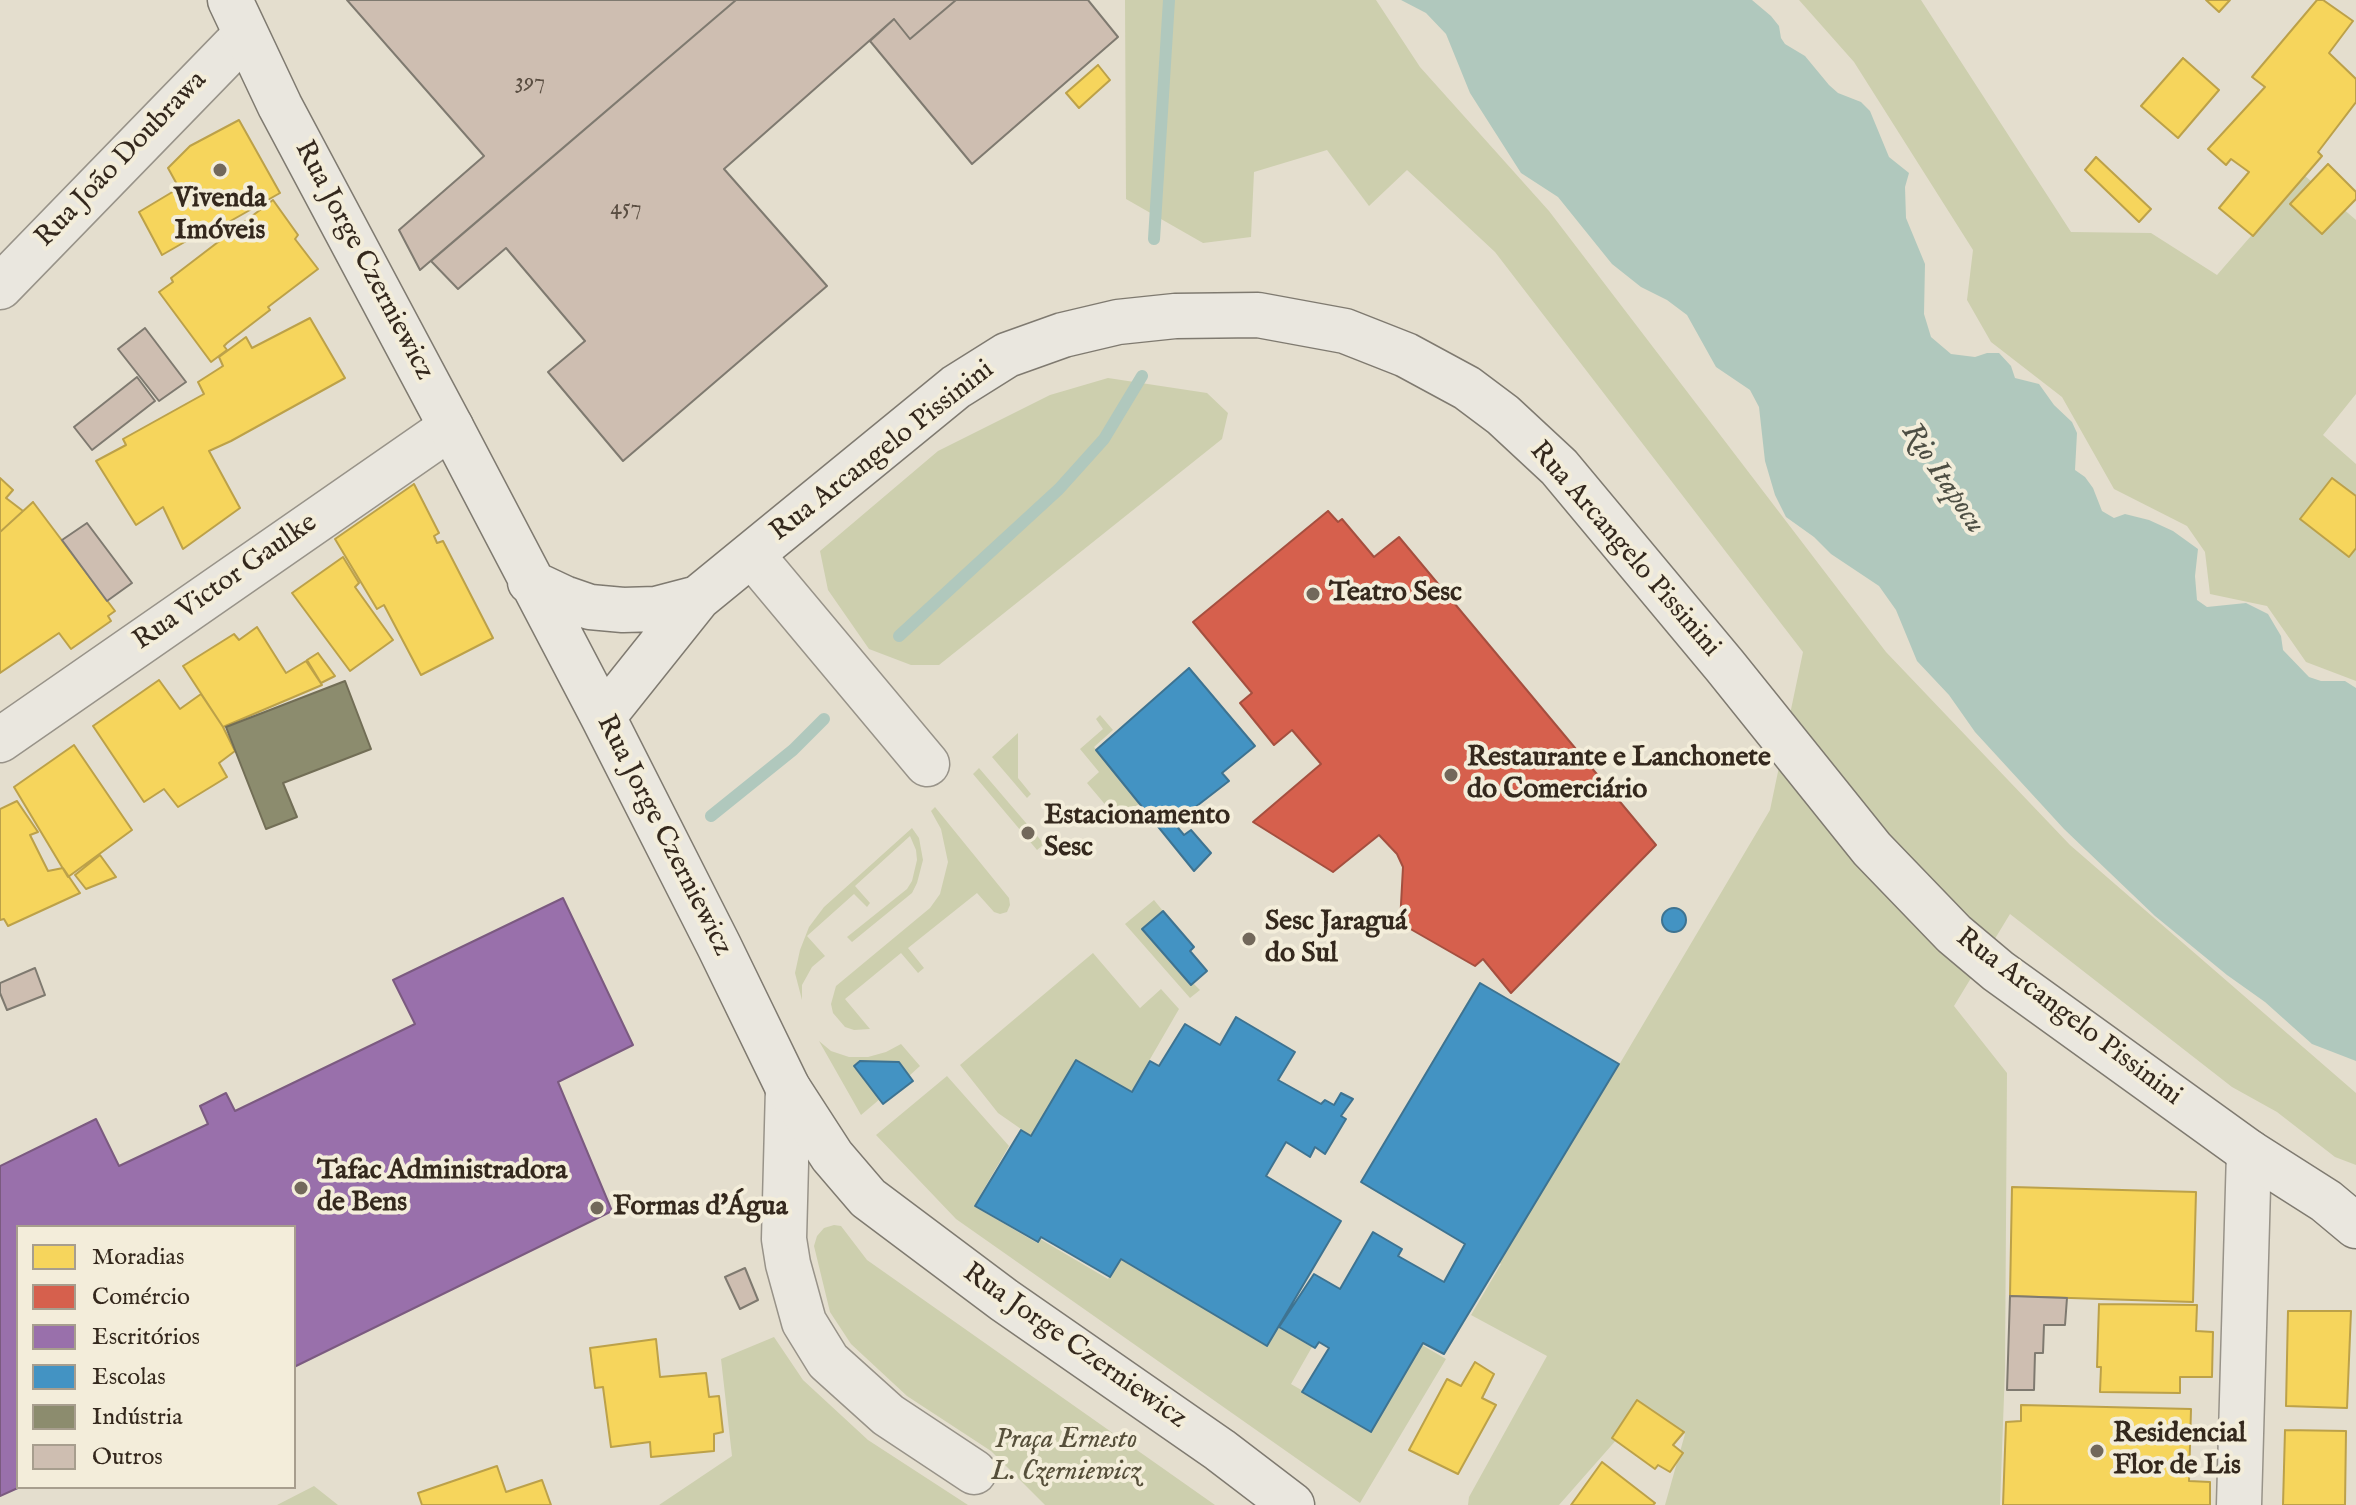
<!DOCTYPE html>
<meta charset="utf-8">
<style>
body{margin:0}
#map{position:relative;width:2356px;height:1505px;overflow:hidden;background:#e4dece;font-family:"IM FELL English",serif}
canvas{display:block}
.legend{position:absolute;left:16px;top:1225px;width:280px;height:264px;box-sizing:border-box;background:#f3edda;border:2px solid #a79e8e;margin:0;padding:10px 14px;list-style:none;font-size:24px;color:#34281d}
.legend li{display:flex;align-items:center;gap:16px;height:40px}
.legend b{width:40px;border:2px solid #a79e8e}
</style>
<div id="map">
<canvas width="2356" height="1505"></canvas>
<ul class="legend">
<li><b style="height:22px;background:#f6d55c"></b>Moradias</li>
<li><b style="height:22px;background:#d6604d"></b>Comércio</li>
<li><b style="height:22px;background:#9970ab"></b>Escritórios</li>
<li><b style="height:22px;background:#4393c3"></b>Escolas</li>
<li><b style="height:22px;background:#8c8c6e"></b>Indústria</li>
<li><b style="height:22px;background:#cebeb1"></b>Outros</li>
</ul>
</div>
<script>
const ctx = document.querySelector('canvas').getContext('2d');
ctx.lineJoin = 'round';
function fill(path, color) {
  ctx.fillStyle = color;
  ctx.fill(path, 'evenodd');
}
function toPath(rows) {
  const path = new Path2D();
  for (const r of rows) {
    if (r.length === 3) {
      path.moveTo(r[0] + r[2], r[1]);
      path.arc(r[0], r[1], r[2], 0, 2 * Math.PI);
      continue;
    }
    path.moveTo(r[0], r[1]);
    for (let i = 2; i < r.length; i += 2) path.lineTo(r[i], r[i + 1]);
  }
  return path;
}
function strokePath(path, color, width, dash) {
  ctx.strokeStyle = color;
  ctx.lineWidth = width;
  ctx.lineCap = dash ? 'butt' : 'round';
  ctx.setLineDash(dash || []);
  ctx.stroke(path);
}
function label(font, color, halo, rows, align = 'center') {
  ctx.font = font + ' "IM FELL English",serif';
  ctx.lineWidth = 8;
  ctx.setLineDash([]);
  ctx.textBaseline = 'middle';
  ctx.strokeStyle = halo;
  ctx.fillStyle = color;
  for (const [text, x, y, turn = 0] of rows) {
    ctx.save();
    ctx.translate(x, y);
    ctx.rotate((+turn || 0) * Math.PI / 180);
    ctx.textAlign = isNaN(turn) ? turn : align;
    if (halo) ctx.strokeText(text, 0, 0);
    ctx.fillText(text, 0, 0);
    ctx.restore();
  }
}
fill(toPath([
 [1125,0,1376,0,1420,67,1549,211,1886,652,2070,845,2356,1093,2356,1165,2335,1157,2277,1112,2232,1087,2010,914,1954,1006,2007,1073,2005,1369,2000,1505,1665,1505,1685,1434,1640,1402,1618,1438,1559,1505,1468,1505,1469,1497,1547,1356,1471,1315,1501,1264,1361,1183,1478,984,1619,1065,1770,810,1803,652,1495,252,1407,170,1369,206,1327,150,1254,172,1251,237,1203,243,1126,199],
 [1799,0,1921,0,2071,232,2151,233,2217,275,2304,175,2356,220,2356,394,2323,435,2356,464,2356,681,2306,662,2267,606,2210,594,2205,552,2187,526,2114,489,2062,397,1991,342,1967,300,1973,250,1854,62],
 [1108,378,1207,393,1228,413,1222,439,939,665,911,665,869,649,828,590,820,551,938,451,1050,395],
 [1100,715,1113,730,1094,747,1141,802,1119,821,1087,783,1099,772,1080,749,1103,729,1096,719],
 [1018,733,1018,778,1031,794,1027,798,992,757],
 [979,768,1044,844,1037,850,973,774],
 [935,807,1009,898,1010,905,1007,912,1000,914,994,912,977,893,908,948,924,968,918,973,901,953,845,999,870,1029,854,1030,845,1027,833,1013,831,1004,836,986,930,908,940,894,948,862,941,829,931,811],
 [912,828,919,838,923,860,917,883,912,893,852,942,847,937,907,889,912,881,917,860,916,850,910,836,855,886,870,903,867,907,854,894,807,936,825,956,812,967,802,985,802,1000,795,973,800,950,809,927,824,907],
 [1154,900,1163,911,1142,929,1191,985,1193,983,1200,990,1190,998,1125,924],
 [1093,953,1140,1008,1161,989,1179,1009,1131,1092,1077,1060,1031,1136,998,1113,960,1065],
 [819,1041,831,1051,849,1057,868,1057,886,1052,901,1044,920,1066,909,1076,860,1061,854,1066,880,1099,861,1115],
 [947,1076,1009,1146,974,1206,1037,1243,1040,1239,1108,1279,1121,1259,1265,1345,1277,1326,1312,1347,1291,1384,1370,1430,1422,1345,1446,1359,1360,1503,956,1219,876,1135],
 [834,1225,841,1226,867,1260,1215,1505,1045,1505,991,1451,907,1396,851,1344,830,1312,814,1246,817,1236,824,1228],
 [774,1337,803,1380,868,1440,968,1505,659,1505,732,1456,721,1359],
 [314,1486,338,1505,277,1505]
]), '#cdcfae');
fill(toPath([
 [1401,0,1752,0,1771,16,1779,26,1781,38,1785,44,1805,56,1829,85,1838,93,1861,102,1870,111,1889,157,1909,173,1905,187,1906,218,1925,264,1924,314,1931,337,1951,354,1975,357,1987,353,1999,353,2011,366,2015,378,2039,384,2054,405,2072,422,2077,433,2075,470,2085,477,2093,488,2102,511,2114,518,2125,514,2149,520,2173,531,2198,549,2195,576,2197,600,2207,607,2246,603,2268,614,2281,636,2283,650,2309,677,2321,681,2345,681,2356,688,2356,1061,2312,1044,2265,1002,2227,975,2155,916,2064,829,1975,732,1949,695,1917,661,1896,610,1879,586,1831,554,1814,537,1786,517,1775,495,1765,461,1759,407,1750,390,1716,367,1687,315,1667,300,1641,287,1612,264,1558,197,1521,173,1470,93,1446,34,1426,13]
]), '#b0c8bd');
const homes = toPath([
 [2206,0,2230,0,2219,12,2206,0],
 [2317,0,2323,0,2353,21,2329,53,2356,79,2356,102,2318,152,2322,156,2253,236,2219,208,2249,172,2231,159,2226,165,2208,149,2265,87,2252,77,2317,0],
 [2183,58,2219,90,2178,138,2141,106,2183,58],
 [1098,65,1110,80,1079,108,1066,93,1098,65],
 [239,120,280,193,204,236,202,232,162,255,139,212,179,188,168,168,190,146,239,120],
 [2096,157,2151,209,2139,222,2085,170,2096,157],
 [2328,164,2356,192,2356,199,2322,234,2290,204,2328,164],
 [273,200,298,235,295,239,318,269,268,307,270,310,227,343,224,346,227,350,211,362,159,292,173,282,171,278,273,200],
 [310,318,345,378,231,441,209,451,240,508,183,549,163,507,136,525,96,461,126,445,123,439,204,394,198,382,223,366,219,357,246,337,252,348,310,318],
 [0,478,13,490,6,498,23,511,0,532,0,478],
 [2332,478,2356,496,2356,548,2349,557,2300,519,2332,478],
 [414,484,439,533,434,536,437,543,443,541,493,638,421,675,384,605,377,609,335,539,414,484],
 [33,502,115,611,108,616,111,621,71,649,59,633,0,673,0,532,33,502],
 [343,557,359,583,355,587,393,640,350,671,292,593,343,557],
 [257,627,286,673,306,661,322,685,223,727,183,666,234,634,239,640,257,627],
 [318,653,335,676,321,683,307,660,318,653],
 [159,680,180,709,201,694,223,727,235,751,219,763,227,777,178,807,164,789,144,802,93,726,159,680],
 [74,745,132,830,68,877,14,787,74,745],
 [17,801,38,832,30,835,48,871,63,868,80,893,8,926,4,919,0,920,0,809,17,801],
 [100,855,116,877,86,889,75,875,100,855],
 [2012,1187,2196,1192,2193,1302,2010,1296,2012,1187],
 [2099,1304,2197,1305,2196,1331,2213,1332,2212,1377,2180,1377,2180,1393,2100,1392,2101,1367,2097,1367,2099,1304],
 [2288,1311,2351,1311,2347,1408,2286,1406,2288,1311],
 [656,1339,660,1377,706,1373,709,1397,719,1396,723,1432,714,1434,714,1451,651,1457,650,1442,611,1447,603,1387,595,1388,590,1348,656,1339],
 [1475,1362,1494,1374,1482,1398,1496,1405,1458,1474,1409,1450,1447,1379,1461,1386,1475,1362],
 [1637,1400,1684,1432,1673,1445,1683,1453,1670,1472,1658,1465,1655,1469,1612,1438,1637,1400],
 [2021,1405,2191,1409,2189,1481,2210,1482,2210,1505,2003,1505,2006,1422,2021,1421,2021,1405],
 [2285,1430,2346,1431,2345,1505,2283,1505,2285,1430],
 [1602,1462,1655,1503,1653,1505,1571,1505,1602,1462],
 [497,1466,506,1492,542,1480,551,1505,422,1505,418,1493,497,1466]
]);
fill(homes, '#f6d55c');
strokePath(homes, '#bca149', 2);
const shops = toPath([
 [1328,511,1338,522,1342,519,1374,557,1399,537,1656,845,1511,993,1483,959,1475,966,1400,923,1403,867,1397,854,1379,835,1333,872,1253,822,1321,764,1292,730,1274,745,1240,703,1252,693,1193,622,1328,511]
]);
fill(shops, '#d6604d');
strokePath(shops, '#a54f3f', 2);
const offices = toPath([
 [563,898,633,1045,558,1082,612,1211,294,1367,294,1227,18,1227,20,1487,0,1496,0,1166,96,1119,119,1166,208,1124,200,1106,226,1093,235,1111,415,1024,393,980,563,898]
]);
fill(offices, '#9970ab');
strokePath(offices, '#7b5a80', 2);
const schools = toPath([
 [1189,668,1255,746,1222,773,1229,781,1180,819,1174,812,1169,817,1184,835,1191,830,1211,853,1194,871,1096,750,1189,668],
 [1674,920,12],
 [1163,911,1194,947,1190,951,1207,971,1191,985,1142,929,1163,911],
 [1480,983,1619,1064,1444,1354,1423,1343,1371,1432,1302,1392,1329,1348,1319,1342,1315,1348,1279,1327,1314,1274,1340,1289,1373,1232,1402,1249,1398,1256,1444,1282,1465,1244,1361,1182,1480,983],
 [1236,1017,1295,1052,1278,1080,1321,1104,1325,1100,1334,1105,1341,1093,1353,1099,1341,1116,1346,1119,1325,1154,1315,1147,1310,1157,1286,1142,1266,1176,1341,1221,1267,1346,1121,1259,1110,1277,1041,1237,1038,1242,975,1206,1021,1130,1031,1136,1076,1060,1132,1092,1150,1061,1159,1066,1185,1024,1220,1045,1236,1017],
 [860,1061,899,1062,913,1081,883,1104,854,1066,860,1061]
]);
fill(schools, '#4393c3');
strokePath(schools, '#3e7391', 2);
const industry = toPath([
 [345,681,371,749,283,783,297,817,266,829,226,727,345,681]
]);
fill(industry, '#8c8c6e');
strokePath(industry, '#726e56', 2);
strokePath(toPath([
 [1154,239,1169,0],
 [899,636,1059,489,1104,439,1142,376],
 [711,816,793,750,824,719]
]), '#b0c8bd', 12);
const building = toPath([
 [347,0,736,0,420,270,399,230,484,156,347,0],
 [736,0,956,0,910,39,894,19,724,169,827,286,623,461,548,372,585,341,506,248,458,289,431,261,736,0],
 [956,0,1088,0,1118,37,972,164,870,41,894,19,910,39,956,0],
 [145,328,186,382,159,401,118,349,145,328],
 [137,377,155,401,92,450,74,427,137,377],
 [87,523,132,583,107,601,62,540,87,523],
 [35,968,45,995,7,1010,0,993,0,983,35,968],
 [745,1268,758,1300,740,1309,725,1277,745,1268],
 [2010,1296,2067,1298,2065,1325,2044,1325,2043,1353,2035,1353,2034,1390,2007,1390,2010,1296]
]);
fill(building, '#cebeb1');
strokePath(building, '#7f7a70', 2);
const minor = toPath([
 [0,287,245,35],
 [752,555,927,764],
 [0,740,451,427],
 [788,1088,784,1239,788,1264,804,1322,828,1361,888,1415,974,1472],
 [2239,1505,2249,1152]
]);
const secondary = toPath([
 [230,0,280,106,451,427,603,717,719,946,788,1088,832,1156,868,1198,1004,1300,1220,1450,1292,1505],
 [530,582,564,598,590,607,623,610,656,609,698,598],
 [603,717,698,598,956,387,1007,355,1063,335,1118,322,1175,316,1258,315,1345,331,1406,355,1467,388,1503,415,1559,467,1725,666,1872,849,1954,934,1998,971,2249,1152,2326,1201,2356,1226]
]);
strokePath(minor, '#989389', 47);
strokePath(secondary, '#7f7a70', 47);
strokePath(minor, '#eae7df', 44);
strokePath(secondary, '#eae7df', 44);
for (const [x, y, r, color] of [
 [220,170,8,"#72685b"],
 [1313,594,8,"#72685b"],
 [1451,775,8,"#72685b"],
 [1028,833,8,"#72685b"],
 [1249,939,8,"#72685b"],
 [301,1188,8,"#72685b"],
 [597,1208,8,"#72685b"],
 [2097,1451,8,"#72685b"]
]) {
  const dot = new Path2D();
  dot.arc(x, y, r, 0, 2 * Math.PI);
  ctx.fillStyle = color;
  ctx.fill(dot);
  strokePath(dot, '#f3edda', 3);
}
label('24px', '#5a4e42', null, [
 ["397",530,83],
 ["457",626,209]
]);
label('28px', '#34281d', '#f3edda', [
 ["Rua João Doubrawa",122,160,-46],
 ["Rua Jorge Czerniewicz",363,261,62],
 ["Rua Arcangelo Pissinini",883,452,-38],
 ["Rua Arcangelo Pissinini",1624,550,49],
 ["Rua Victor Gaulke",226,583,-35],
 ["Rua Jorge Czerniewicz",663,836,63],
 ["Rua Arcangelo Pissinini",2068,1018,37],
 ["Rua Jorge Czerniewicz",1074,1347,35]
]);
label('bold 28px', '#34281d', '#f3edda', [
 ["Vivenda",220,200,"center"],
 ["Imóveis",220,232,"center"],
 ["Teatro Sesc",1329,594],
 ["Restaurante e Lanchonete",1467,759],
 ["do Comerciário",1467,791],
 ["Estacionamento",1044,817],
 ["Sesc",1044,849],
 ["Sesc Jaraguá",1265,923],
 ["do Sul",1265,955],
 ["Tafac Administradora",317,1172],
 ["de Bens",317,1204],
 ["Formas d'Água",613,1208],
 ["Residencial",2113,1435],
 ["Flor de Lis",2113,1467]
], 'left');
label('italic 28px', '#564f3a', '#f3edda', [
 ["Praça Ernesto",1066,1441],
 ["L. Czerniewicz",1066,1473]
]);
label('italic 30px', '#4d4e43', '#f3edda', [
 ["Rio Itapocu",1942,479,56]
]);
</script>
